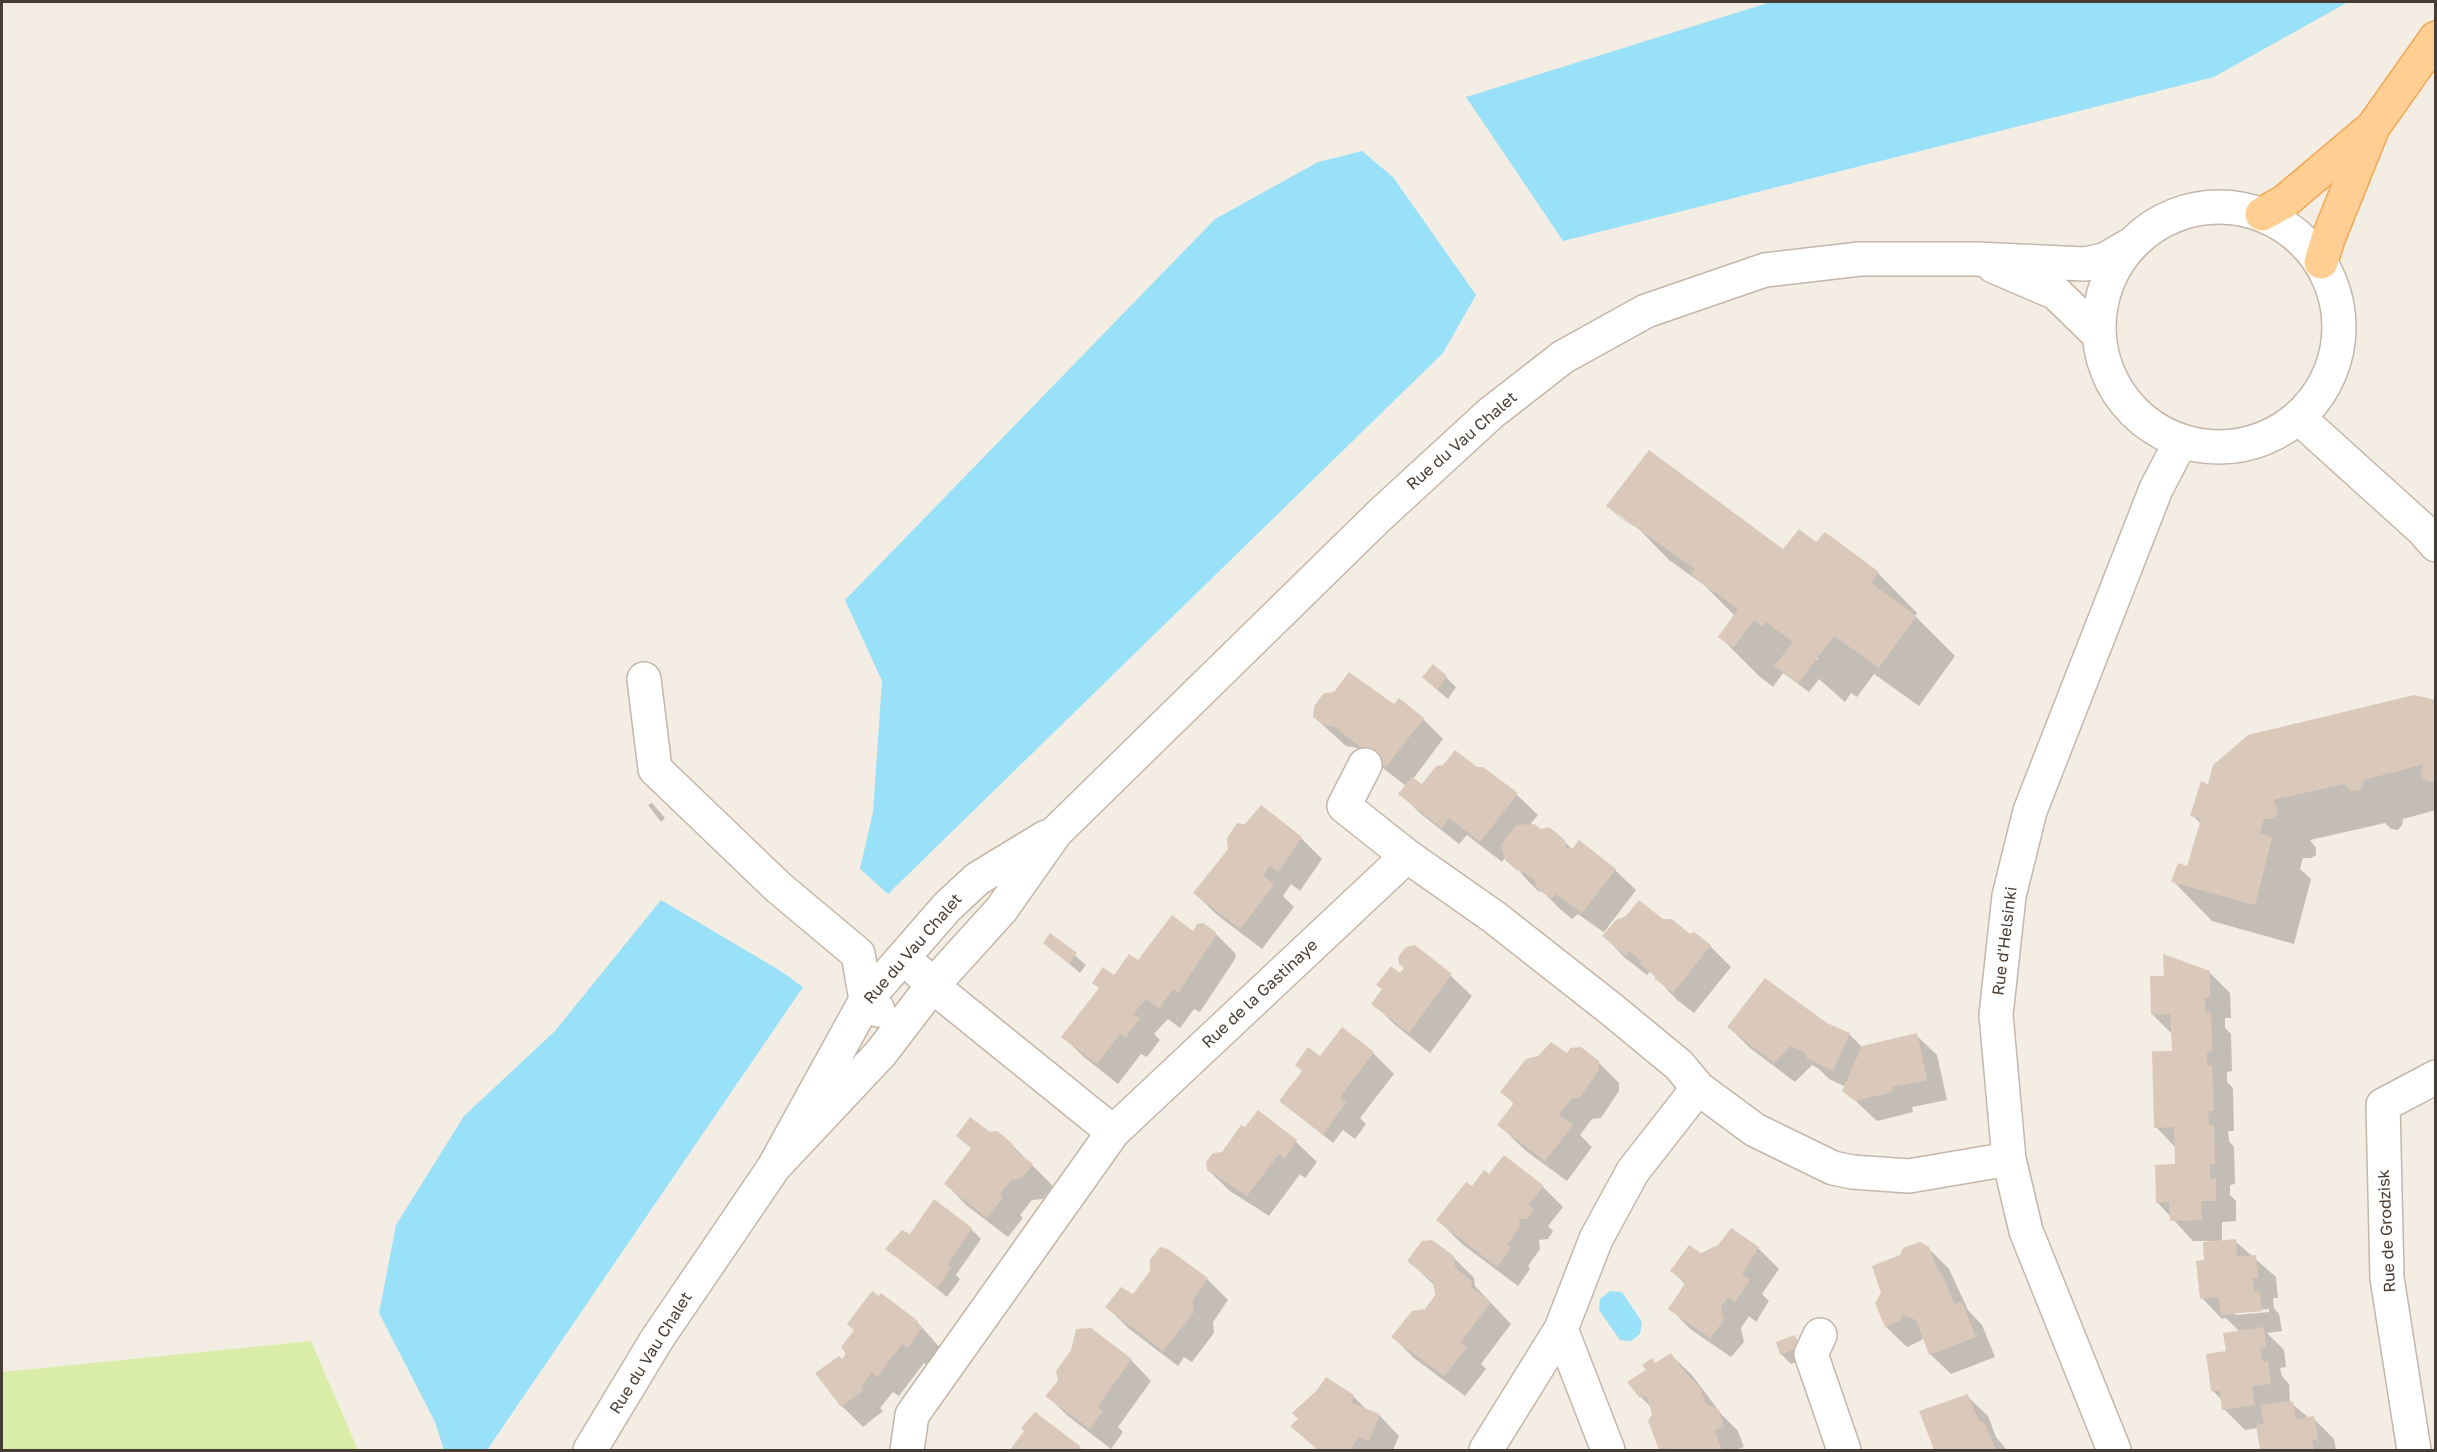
<!DOCTYPE html>
<style>
body{margin:0}
#map{position:relative;width:2437px;height:1452px;overflow:hidden;background:#f4ede4;font-family:"Golos Text",sans-serif}
canvas{display:block}
.frame{position:absolute;inset:0;border:3px solid #473c33;pointer-events:none}
</style>
<div id="map">
<canvas width="2437" height="1452"></canvas>
<div class="frame"></div>
</div>
<script>
const ctx = document.querySelector('canvas').getContext('2d');
ctx.lineJoin = 'round';
function fill(path, color) {
  ctx.fillStyle = color;
  ctx.fill(path, 'evenodd');
}
function toPath(rows) {
  const path = new Path2D();
  for (const r of rows) {
    if (r.length === 3) {
      path.moveTo(r[0] + r[2], r[1]);
      path.arc(r[0], r[1], r[2], 0, 2 * Math.PI);
      continue;
    }
    path.moveTo(r[0], r[1]);
    for (let i = 2; i < r.length; i += 2) path.lineTo(r[i], r[i + 1]);
  }
  return path;
}
function strokePath(path, color, width, dash) {
  ctx.strokeStyle = color;
  ctx.lineWidth = width;
  ctx.lineCap = dash ? 'butt' : 'round';
  ctx.setLineDash(dash || []);
  ctx.stroke(path);
}
function label(font, color, halo, rows, align = 'center') {
  ctx.font = font + ' "Golos Text",sans-serif';
  ctx.lineWidth = 6;
  ctx.setLineDash([]);
  ctx.textBaseline = 'middle';
  ctx.strokeStyle = halo;
  ctx.fillStyle = color;
  for (const [text, x, y, turn = 0] of rows) {
    ctx.save();
    ctx.translate(x, y);
    ctx.rotate((+turn || 0) * Math.PI / 180);
    ctx.textAlign = isNaN(turn) ? turn : align;
    if (halo) ctx.strokeText(text, 0, 0);
    ctx.fillText(text, 0, 0);
    ctx.restore();
  }
}
fill(toPath([
 [311,1341,358,1450,2,1450,2,1372]
]), '#d9eda8');
fill(toPath([
 [1771,2,2348,2,2214,77,1563,241,1466,97],
 [1362,151,1393,177,1476,295,1443,353,888,894,860,869,873,812,882,681,845,600,1215,219,1318,162],
 [661,900,779,970,803,987,487,1450,444,1450,435,1422,379,1313,396,1225,464,1116,555,1031],
 [1610,1291,1622,1292,1642,1322,1640,1334,1631,1341,1620,1340,1599,1310,1600,1299]
]), '#99e1f8');
fill(toPath([
 [1608,506,1784,551,1816,544,1878,573,1917,613,1915,616,1955,656,1919,706,1874,674,1857,697,1851,693,1845,702,1819,679,1809,692,1783,673,1773,687,1759,676,1720,637,1735,616,1704,585,1669,560,1639,529,1618,516],
 [1617,512,1635,523,1633,526,1617,516],
 [1810,651,1818,659,1817,660,1810,656],
 [1446,677,1456,687,1448,699,1434,687],
 [2436,701,2436,810,2403,819,2402,825,2398,830,2391,829,2385,823,2310,840,2316,848,2316,855,2311,858,2303,858,2300,869,2311,879,2294,944,2212,921,2173,881,2188,868,2201,824,2192,815,2209,786],
 [1394,706,1423,719,1443,739,1413,779,1422,786,1483,768,1517,795,1538,815,1529,826,1564,841,1572,849,1615,870,1636,890,1604,932,1606,934,1662,921,1710,946,1731,967,1694,1013,1676,999,1650,971,1647,975,1624,957,1604,936,1606,934,1578,914,1572,919,1560,909,1543,892,1538,891,1528,881,1506,856,1502,862,1467,835,1459,844,1421,814,1400,794,1406,786,1357,748,1346,746,1314,717],
 [652,803,665,818,661,822,648,805],
 [1261,807,1301,838,1322,859,1300,891,1291,884,1283,896,1294,907,1262,949,1216,914,1195,893],
 [1194,933,1215,933,1236,954,1235,959,1200,1012,1194,1009,1180,1028,1168,1019,1154,1034,1160,1040,1147,1057,1141,1054,1118,1084,1084,1057,1063,1037,1114,977],
 [1051,935,1086,965,1080,973,1045,943],
 [1414,947,1451,976,1472,996,1430,1053,1394,1024,1373,1003,1383,990,1378,985,1400,976],
 [2209,972,2230,993,2231,1018,2225,1018,2225,1028,2231,1034,2232,1071,2227,1072,2227,1082,2233,1088,2234,1131,2228,1131,2229,1141,2234,1147,2235,1184,2230,1185,2230,1195,2236,1201,2236,1221,2222,1222,2222,1242,2235,1241,2276,1277,2278,1298,2273,1298,2274,1308,2279,1314,2282,1331,2267,1333,2284,1350,2286,1367,2280,1368,2282,1376,2289,1384,2290,1402,2309,1418,2313,1418,2334,1439,2336,1450,2261,1450,2258,1428,2245,1430,2224,1409,2223,1401,2213,1391,2228,1353,2240,1332,2226,1318,2222,1319,2202,1298,2206,1261,2212,1241,2193,1241,2157,1202,2176,1165,2176,1148,2156,1127,2173,1052,2173,1035,2152,1014],
 [2269,1309,2269,1312,2236,1315,2233,1312],
 [1826,1024,1849,1034,1863,1048,1916,1035,1937,1055,1947,1100,1912,1107,1913,1112,1877,1121,1844,1090,1846,1087,1829,1079,1819,1069,1812,1065,1795,1082,1750,1048,1729,1027],
 [1373,1053,1394,1074,1360,1118,1366,1124,1355,1139,1343,1130,1333,1143,1281,1101,1320,1058],
 [1567,1055,1598,1062,1619,1083,1619,1091,1601,1118,1592,1119,1580,1135,1592,1147,1567,1181,1526,1151,1499,1125,1515,1105,1502,1092],
 [1258,1113,1296,1142,1317,1162,1305,1178,1300,1174,1269,1216,1230,1191,1208,1170],
 [958,1136,1011,1144,1053,1186,1043,1199,1032,1200,1020,1215,1023,1218,1008,1237,966,1205,946,1184,972,1149],
 [1489,1176,1543,1187,1563,1207,1548,1226,1553,1231,1548,1239,1539,1240,1540,1249,1528,1266,1530,1269,1518,1286,1462,1244,1438,1220,1472,1188],
 [971,1229,981,1239,956,1275,960,1279,947,1297,887,1249,911,1236],
 [1758,1248,1779,1269,1762,1294,1769,1301,1756,1322,1749,1316,1741,1328,1744,1342,1731,1357,1690,1329,1670,1308,1686,1285,1672,1271,1701,1254],
 [1928,1248,1949,1269,1968,1310,1982,1325,1995,1357,1951,1374,1930,1354,1924,1337,1920,1341,1907,1347,1886,1327],
 [1453,1257,1474,1278,1475,1286,1511,1324,1481,1364,1486,1369,1465,1396,1414,1358,1393,1337,1425,1310,1437,1296,1436,1287,1409,1261],
 [1207,1279,1228,1300,1213,1322,1214,1333,1192,1362,1184,1357,1178,1366,1128,1328,1107,1307,1134,1296],
 [882,1295,917,1322,942,1350,929,1367,924,1363,899,1396,893,1392,880,1408,883,1411,863,1427,842,1406,842,1362],
 [1794,1337,1804,1347,1809,1357,1791,1364,1781,1354],
 [1671,1355,1692,1375,1722,1415,1738,1431,1744,1447,1734,1450,1660,1449,1652,1408,1640,1396,1656,1364],
 [1131,1360,1151,1381,1118,1427,1123,1432,1111,1449,1068,1416,1047,1396],
 [1353,1396,1367,1410,1379,1415,1399,1436,1393,1450,1318,1450,1292,1426],
 [1967,1396,1988,1416,1996,1437,2007,1450,1936,1450,1921,1412],
 [1026,1431,1079,1447,1082,1450,1012,1450]
]), '#0003');
fill(toPath([
 [1649,450,1783,549,1799,529,1816,542,1825,532,1879,572,1871,583,1916,616,1879,668,1834,636,1798,683,1774,666,1793,642,1766,622,1762,626,1754,620,1733,648,1718,637,1738,609,1691,575,1695,569,1606,506],
 [1433,664,1447,676,1437,690,1422,677],
 [1349,672,1394,704,1399,698,1424,718,1386,767,1335,727,1324,725,1313,717,1314,706,1324,693,1334,692],
 [2414,695,2436,700,2436,780,2433,782,2425,780,2420,774,2424,764,2364,780,2363,785,2358,791,2350,790,2344,784,2273,800,2277,807,2277,815,2271,819,2264,819,2260,834,2272,838,2255,905,2171,882,2178,863,2187,866,2201,819,2190,816,2201,781,2208,784,2213,765,2248,735],
 [1455,750,1477,767,1483,767,1518,793,1480,842,1449,818,1442,828,1398,794,1412,777,1422,784,1436,766,1443,765],
 [1261,805,1302,837,1278,872,1270,865,1263,875,1274,885,1240,929,1193,893,1228,849,1227,838,1237,823,1245,824],
 [1534,824,1541,829,1549,827,1565,840,1566,848,1573,848,1579,840,1616,869,1582,913,1556,894,1551,899,1537,888,1535,881,1523,872,1516,870,1505,860,1501,845,1516,825],
 [1639,900,1663,919,1672,919,1690,934,1694,932,1711,945,1673,993,1654,978,1656,977,1640,964,1641,961,1629,951,1626,956,1602,936,1616,920,1626,916],
 [1172,915,1193,931,1197,924,1203,923,1216,932,1215,937,1178,993,1173,989,1159,1009,1146,999,1133,1014,1140,1018,1126,1037,1120,1034,1097,1064,1061,1037,1099,988,1092,983,1103,967,1114,975,1129,954,1138,960],
 [1050,933,1077,953,1069,964,1043,943],
 [1415,945,1452,974,1409,1033,1371,1004,1382,989,1376,985,1391,966,1400,973,1404,968,1399,964,1398,957,1406,947],
 [2163,954,2210,971,2210,997,2205,998,2205,1012,2211,1012,2212,1051,2207,1052,2207,1065,2212,1065,2214,1111,2208,1111,2209,1125,2214,1125,2215,1164,2210,1164,2210,1179,2216,1178,2216,1201,2201,1201,2202,1220,2170,1221,2169,1202,2156,1203,2155,1165,2175,1164,2174,1127,2154,1128,2152,1051,2172,1051,2170,1014,2151,1015,2150,976,2164,976],
 [1765,978,1827,1023,1850,1033,1833,1071,1807,1058,1804,1052,1791,1046,1774,1063,1727,1027],
 [1342,1027,1374,1052,1340,1097,1346,1102,1323,1135,1279,1101,1302,1071,1295,1065,1308,1047,1320,1056],
 [1917,1033,1927,1080,1892,1087,1893,1092,1855,1101,1842,1091,1862,1046],
 [1551,1042,1567,1053,1570,1048,1581,1047,1599,1061,1599,1070,1580,1097,1571,1099,1559,1115,1573,1125,1545,1161,1497,1125,1514,1103,1500,1092,1526,1059,1538,1056],
 [1258,1110,1297,1140,1284,1159,1279,1154,1247,1196,1207,1170,1206,1162,1213,1153,1222,1152,1241,1125,1245,1127],
 [970,1117,990,1132,997,1131,1012,1143,1015,1150,1033,1164,1022,1178,1011,1180,1000,1194,1003,1197,987,1218,944,1184,971,1148,956,1136],
 [1504,1155,1544,1186,1528,1205,1534,1210,1527,1219,1519,1219,1520,1227,1507,1245,1511,1247,1497,1267,1436,1220,1466,1182,1472,1186,1484,1170,1489,1174],
 [934,1199,972,1228,947,1265,951,1268,937,1288,885,1249,902,1230,910,1234],
 [1731,1228,1759,1247,1742,1274,1750,1280,1735,1302,1728,1297,1721,1307,1724,1320,1710,1338,1668,1309,1686,1282,1670,1271,1689,1245,1701,1253,1718,1245],
 [2236,1239,2237,1257,2256,1255,2258,1278,2253,1278,2254,1292,2259,1291,2262,1311,2221,1315,2219,1297,2200,1299,2196,1261,2204,1260,2203,1242],
 [1432,1240,1454,1256,1455,1268,1471,1280,1472,1288,1491,1302,1461,1342,1467,1347,1444,1376,1391,1337,1412,1311,1425,1309,1435,1295,1433,1282,1407,1261,1422,1241],
 [1920,1242,1929,1247,1938,1271,1941,1273,1955,1304,1962,1302,1976,1337,1929,1355,1916,1320,1904,1315,1899,1321,1885,1327,1875,1303,1881,1293,1872,1266,1900,1255,1903,1248],
 [1160,1247,1168,1249,1208,1278,1193,1300,1194,1312,1163,1351,1105,1307,1121,1287,1133,1294,1150,1271,1150,1260],
 [872,1291,879,1296,881,1293,918,1321,916,1323,922,1328,908,1348,902,1344,877,1377,872,1372,861,1387,864,1390,841,1407,815,1373,839,1356,842,1359,846,1354,841,1347,854,1330,847,1324],
 [2264,1327,2266,1347,2260,1348,2263,1362,2268,1361,2271,1384,2252,1386,2255,1405,2222,1410,2220,1391,2211,1391,2206,1354,2226,1351,2223,1333],
 [1091,1328,1132,1359,1097,1407,1103,1411,1090,1429,1045,1396,1058,1381,1056,1371,1071,1350,1076,1329],
 [1795,1335,1800,1347,1780,1355,1776,1342],
 [1671,1353,1684,1371,1700,1388,1706,1404,1718,1409,1724,1427,1714,1430,1722,1450,1667,1450,1666,1447,1659,1450,1648,1421,1652,1414,1647,1397,1639,1397,1627,1382,1646,1370,1642,1365,1652,1358,1655,1363],
 [1326,1377,1354,1395,1352,1403,1380,1414,1369,1441,1359,1437,1351,1448,1354,1450,1318,1450,1290,1426,1298,1419,1292,1413,1317,1390],
 [1968,1394,1978,1420,1985,1424,1996,1450,1934,1450,1919,1411],
 [2293,1401,2296,1419,2314,1416,2318,1439,2312,1440,2314,1450,2260,1450,2256,1425,2264,1424,2260,1405],
 [1035,1412,1080,1446,1076,1450,1010,1450,1024,1431,1021,1428]
]), '#dac9bb');
const minor = toPath([
 [2219,327,120],
 [1993,266,2056,293,2098,334],
 [2299,418,2423,530,2436,545],
 [644,679,655,769,778,887,858,954,866,1000,878,1010],
 [1365,765,1344,806,1407,856,1494,917,1611,1009,1679,1065,1698,1088,1755,1130,1833,1168,1852,1172,1909,1176,2009,1159],
 [918,971,946,997,1113,1132],
 [774,1167,881,1053,933,985,1001,910,1056,832,1380,515,1491,413,1563,357,1646,311,1765,270,1860,259,1976,259,2085,264,2104,260,2130,245],
 [1561,1329,1608,1450],
 [1820,1335,1811,1354,1844,1450],
 [590,1450,657,1339,774,1167,866,1000,947,907,977,879,1046,837],
 [907,1450,912,1415,1113,1132,1407,856],
 [1486,1450,1561,1329,1596,1239,1633,1171,1698,1088],
 [2114,1450,2026,1231,2009,1159,1996,1015,2009,896,2030,811,2156,489,2180,443],
 [2414,1450,2387,1278,2383,1105,2436,1077]
]);
const major = toPath([
 [2262,214,2284,202,2367,132],
 [2321,262,2328,239,2373,127,2436,38]
]);
strokePath(minor, '#c4b6a9', 36);
strokePath(major, '#f1a955', 36);
strokePath(minor, '#fff', 33);
strokePath(major, '#ffce92', 33);
label('16px', '#473c33', '#fff', [
 ["Rue du Vau Chalet",1462,441,-41],
 ["Rue d'Helsinki",2005,941,-83],
 ["Rue du Vau Chalet",913,949,-49],
 ["Rue de la Gastinaye",1260,994,-43],
 ["Rue de Grodzisk",2387,1231,-93],
 ["Rue du Vau Chalet",651,1353,-58]
]);
</script>
